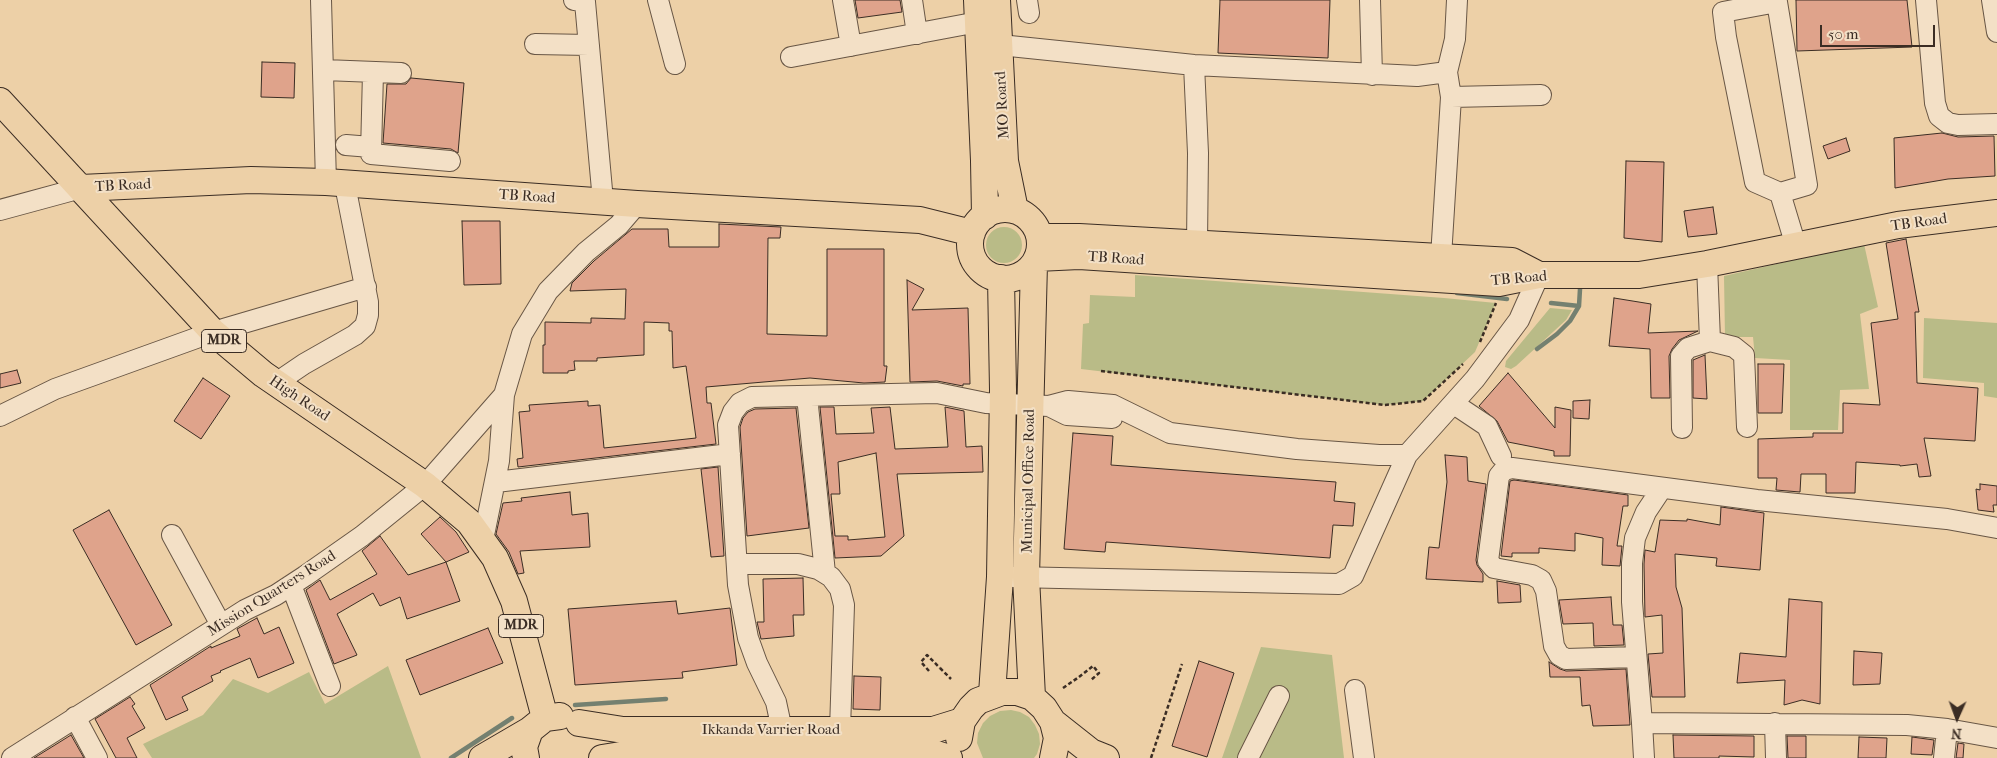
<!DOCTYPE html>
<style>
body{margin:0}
#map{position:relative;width:1997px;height:758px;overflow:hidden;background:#edd0a7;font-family:"IM FELL French Canon",serif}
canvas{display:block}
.north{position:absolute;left:1932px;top:693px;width:50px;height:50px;-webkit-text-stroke:4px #f3e0c6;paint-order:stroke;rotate:182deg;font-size:14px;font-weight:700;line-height:20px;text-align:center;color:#3b2d24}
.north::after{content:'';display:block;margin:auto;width:18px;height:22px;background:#3b2d24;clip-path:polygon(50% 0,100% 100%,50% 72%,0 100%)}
.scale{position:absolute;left:1820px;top:25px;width:115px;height:22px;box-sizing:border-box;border:2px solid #3b2d24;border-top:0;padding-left:6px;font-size:15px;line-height:18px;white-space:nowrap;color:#3b2d24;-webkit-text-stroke:4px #f3e0c6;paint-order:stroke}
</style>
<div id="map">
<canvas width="1997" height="758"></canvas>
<div class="north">N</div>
<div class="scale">50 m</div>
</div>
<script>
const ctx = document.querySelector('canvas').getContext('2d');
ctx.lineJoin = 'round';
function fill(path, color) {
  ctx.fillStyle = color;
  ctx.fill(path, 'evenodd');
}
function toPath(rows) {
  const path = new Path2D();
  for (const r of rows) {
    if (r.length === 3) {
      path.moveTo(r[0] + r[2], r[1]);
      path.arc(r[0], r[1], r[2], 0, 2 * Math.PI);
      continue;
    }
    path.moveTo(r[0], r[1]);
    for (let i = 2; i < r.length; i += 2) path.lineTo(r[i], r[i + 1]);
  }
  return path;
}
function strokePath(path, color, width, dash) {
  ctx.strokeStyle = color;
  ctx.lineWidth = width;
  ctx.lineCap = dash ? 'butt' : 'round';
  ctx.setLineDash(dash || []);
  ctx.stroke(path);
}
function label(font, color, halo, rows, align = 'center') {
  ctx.font = font + ' "IM FELL French Canon",serif';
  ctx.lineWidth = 4;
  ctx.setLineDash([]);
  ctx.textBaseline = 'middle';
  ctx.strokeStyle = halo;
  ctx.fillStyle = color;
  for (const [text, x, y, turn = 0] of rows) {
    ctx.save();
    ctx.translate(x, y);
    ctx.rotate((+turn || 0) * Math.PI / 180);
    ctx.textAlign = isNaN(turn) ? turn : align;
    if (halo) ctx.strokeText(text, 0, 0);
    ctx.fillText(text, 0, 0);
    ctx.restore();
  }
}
fill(toPath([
 [1004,245,18],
 [1864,244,1878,307,1860,314,1869,389,1840,390,1838,430,1790,430,1790,360,1755,358,1753,337,1725,337,1724,276],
 [1135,275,1444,298,1496,303,1475,352,1423,401,1385,405,1081,369,1083,324,1089,323,1090,295,1135,297],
 [1550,308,1572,310,1566,320,1516,366,1511,369,1505,367,1506,361],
 [1924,318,1997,323,1997,398,1984,396,1984,383,1923,378],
 [1261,647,1332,655,1344,758,1222,758],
 [388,666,421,758,152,758,143,744,203,715,233,679,268,693,309,672,325,704],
 [1011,710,1020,712,1029,717,1035,725,1039,734,1040,744,1037,754,1034,758,983,758,977,743,978,733,983,723,990,716,1000,711]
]), '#b9bb87');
strokePath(toPath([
 [1457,293,1507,299],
 [1551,303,1579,306],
 [1537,349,1557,334,1570,321,1579,306,1580,289],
 [575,705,666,699],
 [451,758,512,718]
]), '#748070', 4.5);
const building = toPath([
 [855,0,900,0,902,12,858,18,855,0],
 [1220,0,1330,0,1328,58,1218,53,1220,0],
 [1796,0,1907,0,1912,47,1797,51,1796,0],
 [262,62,295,63,294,98,261,97,262,62],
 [411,78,464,83,458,153,451,149,383,143,387,84,406,84,411,78],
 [1942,133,1958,137,1994,136,1995,176,1948,179,1895,188,1894,138,1942,133],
 [1846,138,1850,151,1828,159,1823,146,1846,138],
 [1626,161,1664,162,1662,242,1624,238,1626,161],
 [1713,207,1717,234,1688,237,1684,211,1713,207],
 [462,221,500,221,501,284,464,285,462,221],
 [719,224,781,227,780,238,768,238,767,334,827,336,827,249,884,249,884,366,887,366,885,382,864,383,810,378,706,387,707,403,711,403,716,444,518,467,517,459,523,458,519,412,530,411,529,405,588,401,588,406,600,405,604,448,696,438,686,366,673,368,672,331,669,331,669,323,644,322,644,355,597,358,597,361,574,361,575,370,568,371,568,373,543,373,543,345,545,345,545,322,591,323,591,318,625,319,626,289,570,291,572,283,594,261,632,229,668,229,669,247,719,247,719,224],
 [1906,239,1919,312,1915,312,1917,383,1978,388,1975,441,1924,438,1931,476,1919,477,1917,464,1900,466,1900,465,1856,462,1855,493,1826,493,1826,474,1801,474,1800,492,1776,490,1777,478,1758,478,1758,439,1813,437,1813,433,1843,433,1843,403,1880,405,1871,323,1898,319,1886,243,1906,239],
 [907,280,924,289,912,310,968,308,970,384,963,384,963,386,937,381,910,382,907,280],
 [1614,298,1651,304,1648,333,1698,331,1679,340,1672,349,1669,356,1670,398,1651,398,1650,349,1609,346,1614,298],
 [1705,355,1707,399,1693,398,1693,360,1705,355],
 [1758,364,1784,364,1782,413,1758,413,1758,364],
 [17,370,21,383,0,388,0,374,17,370],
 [1508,373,1555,428,1555,407,1571,410,1570,456,1554,456,1554,451,1508,442,1497,421,1479,406,1508,373],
 [203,378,230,396,201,439,174,421,203,378],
 [1590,400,1589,419,1573,418,1573,401,1590,400],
 [820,407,834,407,836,434,874,433,871,408,890,407,895,449,948,447,945,407,964,411,966,447,982,446,983,472,897,474,904,536,881,556,835,558,820,407],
 [876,453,885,537,848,540,848,536,835,536,831,494,840,494,838,462,876,453],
 [796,408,809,528,747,536,740,427,743,418,748,412,755,409,796,408],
 [1073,433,1113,436,1111,465,1336,482,1334,501,1355,503,1353,526,1333,525,1330,558,1106,542,1105,552,1064,549,1073,433],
 [1445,455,1467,457,1468,481,1486,484,1476,560,1477,565,1483,574,1483,582,1426,579,1429,547,1439,548,1447,482,1445,455],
 [718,467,724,556,711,557,701,469,718,467],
 [1514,480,1628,495,1628,506,1623,506,1617,546,1622,546,1620,566,1602,565,1603,538,1575,533,1575,551,1539,548,1539,553,1512,553,1512,557,1501,556,1510,481,1514,480],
 [1980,484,1997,486,1997,505,1993,505,1994,512,1978,510,1976,489,1980,490,1980,484],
 [570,492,572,515,588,513,590,547,520,551,524,573,518,574,509,552,496,534,503,503,522,501,521,498,570,492],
 [1721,507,1764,513,1760,570,1716,566,1717,558,1675,554,1676,587,1682,608,1685,697,1652,697,1648,654,1663,653,1662,615,1645,617,1644,564,1645,550,1655,552,1660,520,1687,521,1687,519,1720,525,1721,507],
 [109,510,172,625,136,645,73,530,109,510],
 [440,517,456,532,469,552,446,562,421,534,440,517],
 [380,536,408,575,446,562,460,601,407,619,400,597,380,606,373,593,337,614,357,655,334,664,306,590,320,580,330,600,377,574,362,551,380,536],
 [803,578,804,615,793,615,794,636,761,639,757,622,764,622,763,579,803,578],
 [1497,581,1520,585,1521,602,1498,603,1497,581],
 [1611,597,1613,625,1622,625,1624,645,1594,646,1593,623,1563,624,1559,600,1611,597],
 [1789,599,1822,602,1820,704,1802,700,1784,705,1785,680,1737,683,1740,653,1786,657,1789,599],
 [676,601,678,614,730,608,737,665,682,672,683,678,575,685,568,609,676,601],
 [257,618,264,634,279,627,294,663,258,678,250,658,220,671,221,672,211,676,213,681,182,697,188,710,166,720,150,685,211,646,211,648,240,636,237,629,257,618],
 [488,628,503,663,420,695,406,660,488,628],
 [1854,651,1882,653,1880,684,1853,685,1854,651],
 [1199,661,1234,673,1207,757,1172,746,1199,661],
 [1549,662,1560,669,1566,671,1626,669,1630,725,1593,726,1590,705,1582,706,1580,677,1550,677,1549,662],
 [854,676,881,677,880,710,853,709,854,676],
 [130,697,135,704,132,706,145,728,127,738,137,758,116,758,95,719,130,697],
 [71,735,84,758,34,758,63,740,71,735],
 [1673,735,1754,736,1754,757,1719,756,1719,758,1674,758,1673,735],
 [1787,736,1806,736,1806,758,1788,758,1787,736],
 [1859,737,1887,738,1886,758,1858,758,1859,737],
 [1912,737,1934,740,1932,755,1911,754,1912,737],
 [1958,743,1964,744,1963,758,1956,758,1958,743]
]);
fill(building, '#dfa38b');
strokePath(building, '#3b2d24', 1);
const minor = toPath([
 [321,0,326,182],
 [574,0,585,2,603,201],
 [658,0,675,64],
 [843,0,851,46],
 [912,0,917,34],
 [1027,0,1029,13],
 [1370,0,1372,75],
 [1926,0,1935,103,1939,116,1948,123,1958,125,1997,124],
 [1992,0,1997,32],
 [535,44,589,45],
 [1000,45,1194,65,1417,76,1447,72,1455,39,1457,0],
 [791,57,978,22],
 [1194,65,1198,153,1197,244],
 [324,70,401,73],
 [373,72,371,154,450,161],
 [1451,97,1541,95],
 [346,145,371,147],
 [1780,193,1807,185,1777,2,1723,12,1726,37,1755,182,1780,193,1796,246],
 [0,210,81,188],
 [1441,257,1451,97,1447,72],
 [1710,341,1734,347,1744,355,1747,427],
 [276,383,304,364,355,335,365,326,368,315,368,302,345,185],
 [807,396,825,573],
 [1454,404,1487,426,1501,456],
 [1049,406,1067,415,1112,418],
 [0,416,55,389,213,332,366,287],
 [1682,428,1681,356,1688,348,1710,341,1707,264],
 [496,482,730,454],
 [1662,488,1646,512,1635,538,1632,563,1632,602,1642,723,1907,725,1947,729,1997,738],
 [172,535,221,625],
 [483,540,499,461,504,395,522,334,548,291,586,252,619,225,637,204],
 [737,564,798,564,818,569,831,577,840,589,844,605,840,730],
 [1013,577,1339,584,1353,576,1407,455],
 [291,585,330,686],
 [1636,657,1566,659,1559,655,1554,646,1546,591,1541,580,1532,575,1494,568,1488,561,1499,476,1504,470,1512,468,1757,500,1947,519,1997,528],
 [1355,690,1364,758],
 [75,717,97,758],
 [1642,723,1644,758],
 [1775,723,1776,758],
 [782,730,776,702,757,663,748,638,738,585,728,425,733,412,740,403,752,397,937,393,986,403,1049,406,1068,401,1113,405,1170,433,1297,449,1379,455,1407,455,1475,379,1519,320,1539,275],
 [12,758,245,610,276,595,305,576,362,536,425,485,504,395],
 [1248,758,1279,696],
 [1944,758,1947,729]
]);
const major = toPath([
 [977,0,984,161,985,216],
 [997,0,1005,161,1015,210],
 [0,101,213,332,263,374,425,485,469,522,495,558,514,601,545,718],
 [81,188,251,180,326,182,637,204,920,220,972,233],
 [1005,244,35],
 [1040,237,1079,237,1512,261,1539,275],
 [1037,258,1079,256,1499,283,1539,275,1639,275,1707,264,1898,225,1997,213],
 [992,694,1000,577,1003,390,1001,278],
 [1032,697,1026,577,1034,264],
 [1053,722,1091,752,1106,758],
 [579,723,623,730,933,730,962,721],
 [959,738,962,721,971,708,978,701,1002,692,1017,692,1032,697,1044,708,1053,722,1057,738,1053,758],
 [482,758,530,730],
 [526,758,524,747,530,730,545,718,560,716],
 [602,758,627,754,933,753,949,758]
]);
strokePath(minor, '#685645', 22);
strokePath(major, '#3b2d24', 28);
strokePath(toPath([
 [1480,342,1496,303],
 [1101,371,1385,405,1423,401,1463,364],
 [940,668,951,679],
 [1063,688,1079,677],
 [1151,758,1182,664]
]), '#3b2d24', 2.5, [4, 2.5]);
strokePath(minor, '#f3e0c6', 20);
strokePath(major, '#edd0a7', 26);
strokePath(toPath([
 [929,671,921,662,927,655,940,668],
 [1079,677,1093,666,1099,673,1091,680]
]), '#3b2d24', 2.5, [4, 2.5]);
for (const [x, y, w] of [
 [224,341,45],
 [521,626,45]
]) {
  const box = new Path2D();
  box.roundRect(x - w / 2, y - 11.5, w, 23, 4);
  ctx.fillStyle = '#f3e0c6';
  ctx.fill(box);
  strokePath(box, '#3b2d24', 1);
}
label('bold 14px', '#3b2d24', null, [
 ["MDR",224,341],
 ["MDR",521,626]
]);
label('15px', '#3b2d24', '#f3e0c6', [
 ["MO Roard",1003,105,-93],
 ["TB Road",123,186,-3],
 ["TB Road",527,197,4],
 ["TB Road",1919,223,-8],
 ["TB Road",1116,259,4],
 ["TB Road",1519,279,-5],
 ["High Road",299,399,34],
 ["Municipal Office Road",1029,481,-89],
 ["Mission Quarters Road",272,594,-32],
 ["Ikkanda Varrier Road",771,730]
]);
</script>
